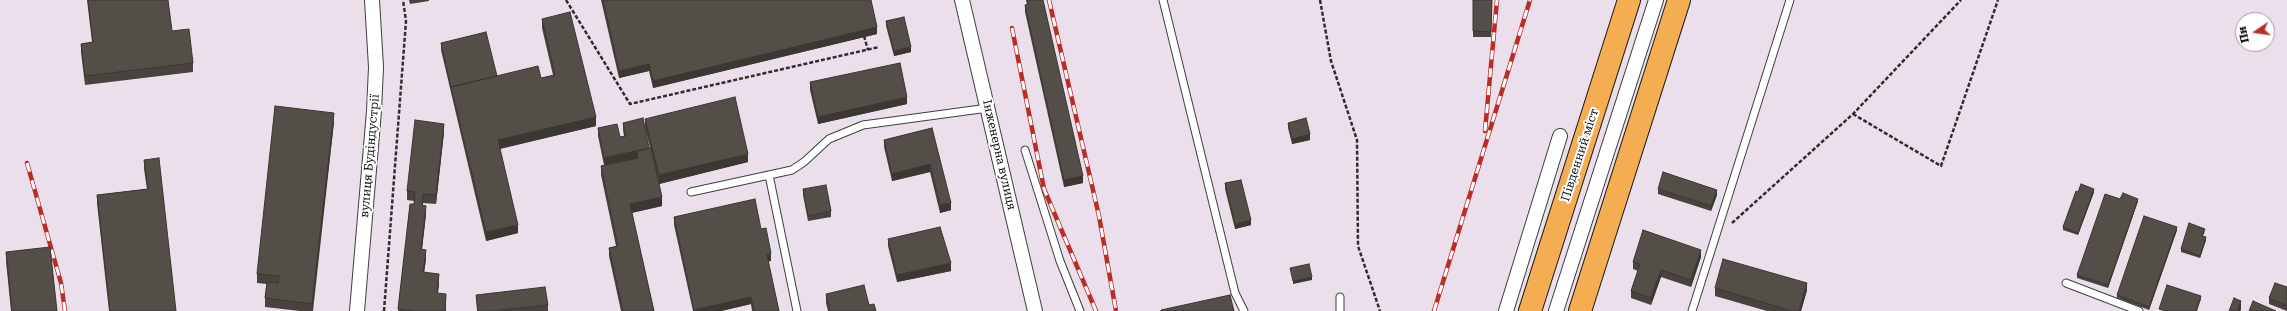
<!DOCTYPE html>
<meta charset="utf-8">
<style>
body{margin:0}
#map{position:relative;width:2287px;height:311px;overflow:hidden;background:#fffdea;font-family:"Roboto Serif",serif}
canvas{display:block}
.north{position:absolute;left:2235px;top:12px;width:40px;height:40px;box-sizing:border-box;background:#fff;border:1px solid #9e9e9e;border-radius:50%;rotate:257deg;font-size:11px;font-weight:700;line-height:16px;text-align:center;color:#0c0c0c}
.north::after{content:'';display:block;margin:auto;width:14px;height:18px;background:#bc2c24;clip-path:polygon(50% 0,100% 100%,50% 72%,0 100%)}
</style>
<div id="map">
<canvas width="2287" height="311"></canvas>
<div class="north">Пн</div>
</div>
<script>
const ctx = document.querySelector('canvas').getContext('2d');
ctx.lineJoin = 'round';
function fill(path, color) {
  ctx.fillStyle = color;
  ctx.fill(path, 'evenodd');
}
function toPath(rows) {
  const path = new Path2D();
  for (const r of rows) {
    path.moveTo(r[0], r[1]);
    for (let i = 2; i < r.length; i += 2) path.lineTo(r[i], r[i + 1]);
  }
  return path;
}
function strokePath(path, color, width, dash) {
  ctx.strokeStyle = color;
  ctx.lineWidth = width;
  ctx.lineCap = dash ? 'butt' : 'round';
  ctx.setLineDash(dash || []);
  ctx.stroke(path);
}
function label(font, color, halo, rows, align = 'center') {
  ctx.font = font + ' "Roboto Serif",serif';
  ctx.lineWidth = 4;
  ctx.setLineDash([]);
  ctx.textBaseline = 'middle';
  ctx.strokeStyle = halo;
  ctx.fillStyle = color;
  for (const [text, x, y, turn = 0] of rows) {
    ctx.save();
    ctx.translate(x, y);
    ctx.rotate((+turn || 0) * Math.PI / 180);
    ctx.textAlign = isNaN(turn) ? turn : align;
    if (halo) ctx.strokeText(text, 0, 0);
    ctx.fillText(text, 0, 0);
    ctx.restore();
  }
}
fill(toPath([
 [0,0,2287,0,2287,311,0,311],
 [2243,20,2267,20,2267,44,2243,44]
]), '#ebdfeb');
const lane = toPath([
 [1163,0,1235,293,1244,311],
 [1025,150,1060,261,1080,311],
 [769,175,797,311],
 [691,192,792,170,804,162,829,139,863,125,988,108],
 [2066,283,2139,311],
 [1340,297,1340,311],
 [1692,311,1790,0]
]);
const street = toPath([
 [962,0,1035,311],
 [357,311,374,111,376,67,372,0],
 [1506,311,1560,136],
 [1556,311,1656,0]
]);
const highway = toPath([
 [1530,311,1629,0],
 [1580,311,1679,0]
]);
strokePath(lane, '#3f3f3f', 9);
strokePath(street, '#3f3f3f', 16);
strokePath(highway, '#1d1d1d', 24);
strokePath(toPath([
 [566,0,630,104,879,47],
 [1320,0,1331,61,1357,140,1358,246,1380,311],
 [864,36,868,50],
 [1853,114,1941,166,1998,0],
 [1732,223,1853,114,1961,0],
 [384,311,406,21,403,0]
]), '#2e2e2e', 2.5, [4, 2]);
strokePath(lane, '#fff', 7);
strokePath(street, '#fff', 14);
strokePath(highway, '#f5ad52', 22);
const rail = toPath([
 [1049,0,1099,216,1116,311],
 [1012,28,1044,189,1096,311],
 [1485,131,1497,0],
 [27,163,61,283,65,311],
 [1434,311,1530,0]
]);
strokePath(rail, '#bc2c24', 4.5);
strokePath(rail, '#fff', 3, [9]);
fill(toPath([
 [87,0,168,0,172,31,193,63,193,72,85,85,81,52,81,44,92,42],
 [409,0,429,0,429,1,410,4],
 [601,0,871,0,877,34,653,88,649,71,619,78],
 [1026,0,1043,0,1083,183,1064,187,1025,12,1025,5,1027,4],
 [1473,0,1492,0,1491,37,1473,37],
 [542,19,596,126,500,149,518,233,486,241,441,50,441,43,497,76,541,78,553,75,542,28],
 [886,21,911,52,894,56,886,26],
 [810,82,907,104,818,124,810,90],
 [645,119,748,162,659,184,662,206,632,213,654,311,621,311,609,256,609,248,616,246,601,175,601,166,604,165,598,136,598,128,620,137,624,136,623,130,623,123,649,148,650,148,645,128],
 [334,122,313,311,300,311,265,307,265,298,267,284,257,283,257,274],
 [1288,123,1310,140,1292,144,1288,128],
 [932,128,951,210,940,213,930,172,892,181,884,147,884,140],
 [444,132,436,204,423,203,423,205,426,214,422,249,426,259,424,272,439,283,438,293,446,302,446,311,398,311,410,204,414,204,414,201,407,200,407,191],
 [144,160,176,311,109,311,97,203,97,195,147,189,144,169],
 [1225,183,1251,225,1235,229,1225,189],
 [803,189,831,211,831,217,808,221,803,195],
 [1658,189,1717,195,1711,211,1658,194],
 [2078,192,2094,192,2078,235,2063,230,2063,227],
 [2120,199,2138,201,2108,288,2077,278,2077,275],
 [674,217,761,229,771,261,768,261,779,311,752,311,751,304,721,311,693,311,674,225],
 [2177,230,2149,310,2117,298,2117,295],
 [2205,231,2203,236,2206,240,2200,258,2181,252,2181,249],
 [888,239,951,271,897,282,888,246],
 [6,252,57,311,11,311,6,261],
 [1701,257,1691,287,1661,277,1651,305,1631,298,1631,291,1638,271,1633,269,1633,262],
 [2287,287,2287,311,2269,304,2269,298],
 [1715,288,1807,290,1801,311,1767,311,1715,296],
 [826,294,869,305,876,311,828,311,826,303],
 [476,295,548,305,548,311,477,311]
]), '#48433e');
fill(toPath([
 [877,27,877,34,653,88,653,81],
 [911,47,911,52,894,56,894,51],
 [649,64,649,71,619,78,619,71],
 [907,97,907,104,818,124,818,117],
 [334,113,334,122,312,311,312,304],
 [596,117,596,126,498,149,498,140],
 [444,124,444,132,436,204,436,195],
 [1310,134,1310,140,1292,144,1292,139],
 [649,148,637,151,637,158,604,165,604,158],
 [748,154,748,162,659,184,659,175],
 [930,164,930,172,892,181,892,174],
 [1083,176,1083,183,1064,187,1064,180],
 [2094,189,2094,192,2078,235,2078,233],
 [1717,190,1717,195,1711,211,1711,206],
 [662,197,662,206,630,213,630,204],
 [2138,199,2138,201,2108,288,2108,285],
 [951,203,951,210,940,213,940,205],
 [426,206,426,214,421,258,421,249],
 [1251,220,1251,225,1235,229,1235,224],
 [518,225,518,233,486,241,486,232],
 [2177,227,2177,230,2149,310,2149,307],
 [2206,237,2206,240,2200,258,2200,256],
 [426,250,426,259,423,281,423,272],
 [1701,250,1701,257,1691,287,1691,280],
 [771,253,771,261,767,262,767,255],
 [951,263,951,271,897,282,897,275],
 [1661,270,1661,277,1651,305,1651,298],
 [439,274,439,283,437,301,437,293],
 [1312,277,1312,280,1293,284,1293,281],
 [1807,283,1807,290,1801,311,1799,311],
 [446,294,446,311,445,311],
 [2201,296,2201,299,2197,311,2196,311],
 [751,297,751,304,721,311,694,311,694,310],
 [2241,301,2241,310,2240,311,2237,311]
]), '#3b3732');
const building = toPath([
 [88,0,168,0,172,31,189,29,193,63,85,76,81,44,93,42,88,0],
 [603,0,871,0,877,27,653,81,649,64,619,71,603,0],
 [1027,0,1043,0,1083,176,1064,180,1025,5,1028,4,1027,0],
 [1473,0,1492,0,1491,32,1473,31,1473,0],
 [570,12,596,117,498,140,518,225,486,232,451,87,538,66,541,78,555,75,542,19,570,12],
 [904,17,911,47,894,51,886,21,904,17],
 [486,32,497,76,451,87,451,88,441,43,486,32],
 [900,63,907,97,818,117,810,82,900,63],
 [735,97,748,154,659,175,645,119,735,97],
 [275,106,334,113,312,304,265,298,267,282,278,283,279,276,257,274,275,106],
 [643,118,649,148,604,158,598,128,617,124,620,137,626,136,623,123,643,118],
 [1306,118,1310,134,1292,139,1288,123,1306,118],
 [415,120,444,124,436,195,423,194,422,205,426,206,421,249,426,250,423,272,439,274,437,293,446,294,445,311,415,311,398,309,410,204,414,204,415,192,407,191,415,120],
 [932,128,951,203,940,205,930,164,892,174,884,140,932,128],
 [651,148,662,197,630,204,654,311,623,311,609,248,618,246,601,166,638,158,637,151,651,148],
 [159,158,176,311,110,311,97,195,148,189,144,160,159,158],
 [1663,172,1717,190,1711,206,1658,189,1663,172],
 [1241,180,1251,220,1235,224,1225,183,1241,180],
 [2081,184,2094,189,2078,233,2063,227,2076,191,2078,192,2081,184],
 [826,185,831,211,808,216,803,189,826,185],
 [2123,193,2138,199,2108,285,2077,275,2105,194,2120,199,2123,193],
 [755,199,761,229,766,228,771,253,767,255,779,311,754,311,751,297,694,310,674,217,755,199],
 [2144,216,2177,227,2149,307,2117,295,2144,216],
 [2189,223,2205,229,2202,236,2206,237,2200,256,2181,249,2189,223],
 [940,227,951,263,897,275,888,239,940,227],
 [1643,230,1701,250,1691,280,1661,270,1651,298,1631,291,1640,264,1633,262,1643,230],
 [50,247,57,311,12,311,6,252,50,247],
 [1723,259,1807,283,1799,311,1792,311,1715,288,1723,259],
 [1309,264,1312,277,1293,281,1290,268,1309,264],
 [2275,283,2287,287,2287,306,2269,298,2275,283],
 [864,285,869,305,874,304,876,311,830,311,826,294,864,285],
 [2167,285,2201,296,2196,311,2165,311,2159,309,2167,285],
 [545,287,548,305,493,311,478,311,476,295,545,287],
 [1230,295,1234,311,1161,311,1161,310,1230,295],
 [2234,298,2241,301,2237,311,2229,311,2234,298],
 [2253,301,2276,311,2249,311,2253,301]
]);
fill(building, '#544e48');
strokePath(building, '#3b3732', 1);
label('12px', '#0c0c0c', '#fff', [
 ["Інженерна вулиця",999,155,77],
 ["Південний міст",1580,155,-72],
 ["вулиця Будіндустрії",370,156,-85]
]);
</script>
